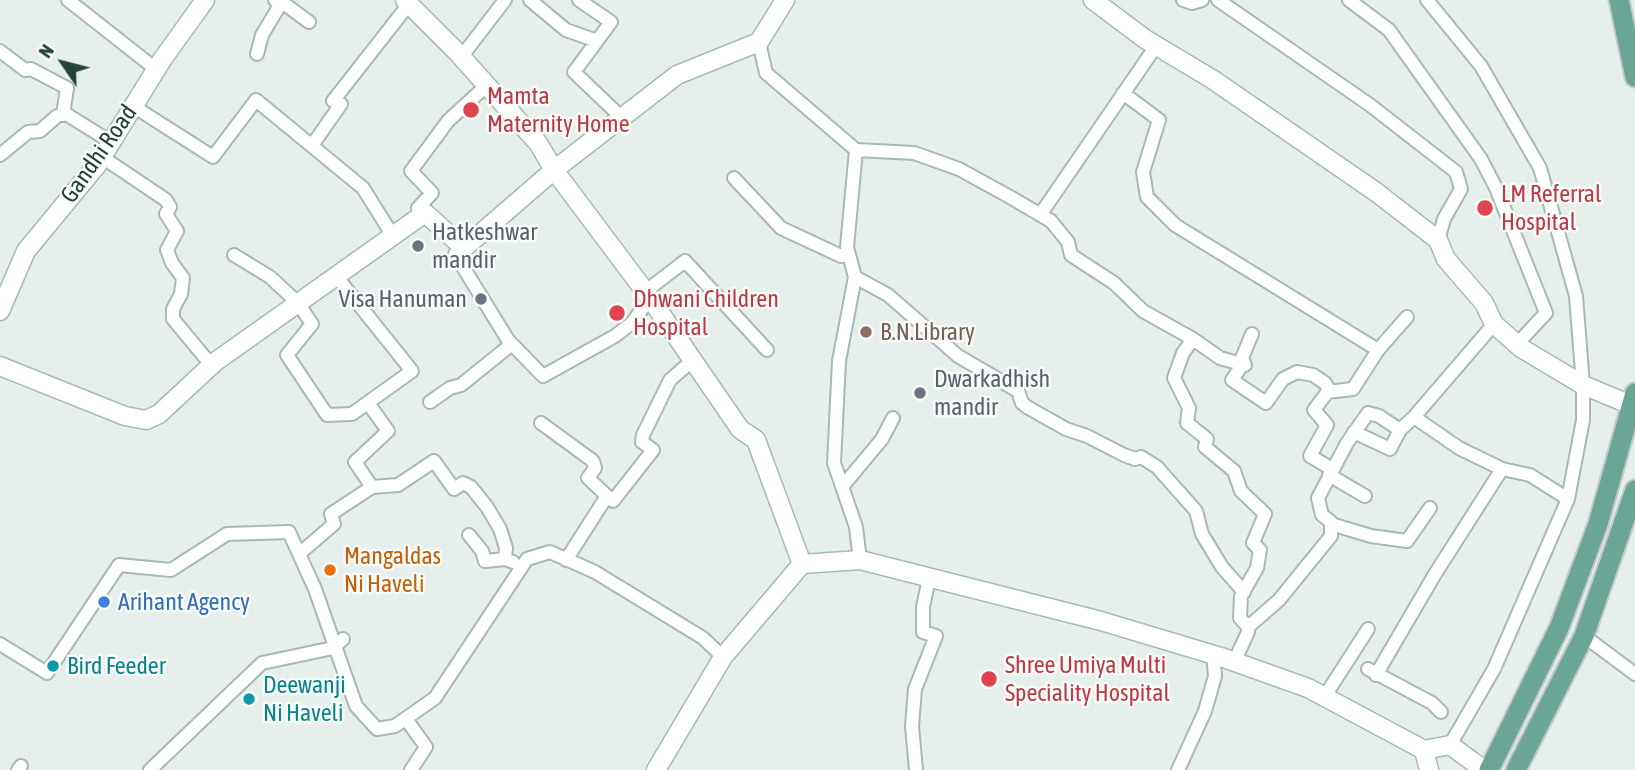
<!DOCTYPE html>
<style>
body{margin:0}
#map{position:relative;width:1635px;height:770px;overflow:hidden;background:#e6efeb;font-family:"Asap Condensed",sans-serif}
canvas{display:block}
.north{position:absolute;left:28px;top:28px;width:70px;height:70px;-webkit-text-stroke:5px #f7fbf9;paint-order:stroke;rotate:305deg;font-size:19px;font-weight:700;line-height:28px;text-align:center;color:#24423a}
.north::after{content:'';display:block;margin:auto;width:24px;height:32px;background:#24423a;clip-path:polygon(50% 0,100% 100%,50% 72%,0 100%)}
</style>
<div id="map">
<canvas width="1635" height="770"></canvas>
<div class="north">N</div>
</div>
<script>
const ctx = document.querySelector('canvas').getContext('2d');
ctx.lineJoin = 'round';
function toPath(rows) {
  const path = new Path2D();
  for (const r of rows) {
    path.moveTo(r[0], r[1]);
    for (let i = 2; i < r.length; i += 2) path.lineTo(r[i], r[i + 1]);
  }
  return path;
}
function strokePath(path, color, width, dash) {
  ctx.strokeStyle = color;
  ctx.lineWidth = width;
  ctx.lineCap = dash ? 'butt' : 'round';
  ctx.setLineDash(dash || []);
  ctx.stroke(path);
}
function label(font, color, halo, rows, align = 'center') {
  ctx.font = font + ' "Asap Condensed",sans-serif';
  ctx.lineWidth = 5;
  ctx.setLineDash([]);
  ctx.textBaseline = 'middle';
  ctx.strokeStyle = halo;
  ctx.fillStyle = color;
  for (const [text, x, y, turn = 0] of rows) {
    ctx.save();
    ctx.translate(x, y);
    ctx.rotate((+turn || 0) * Math.PI / 180);
    ctx.textAlign = isNaN(turn) ? turn : align;
    if (halo) ctx.strokeText(text, 0, 0);
    ctx.fillText(text, 0, 0);
    ctx.restore();
  }
}
const street = toPath([
 [68,0,157,70],
 [530,0,566,30,597,41],
 [579,0,611,22,574,72,622,118],
 [1183,0,1192,3,1202,0],
 [1218,0,1370,105,1456,172,1461,189,1444,219,1438,240],
 [1349,0,1389,30,1481,159,1496,188,1546,313,1517,344],
 [1427,0,1481,66,1540,168,1576,296,1583,385,1583,420,1568,499,1494,669,1450,745],
 [280,5,286,5,309,22],
 [759,42,766,73,856,150,847,247,855,277,839,361,834,463,856,527,860,560],
 [0,51,25,70,31,69,67,88,63,115],
 [257,54,262,35,280,5,275,0],
 [462,56,505,0],
 [1123,93,1159,120,1143,172,1147,197,1175,225,1378,350],
 [133,106,213,157,256,100,363,188,393,236],
 [313,144,341,104,333,101,409,4],
 [856,150,914,153,931,159,959,169,1010,197,1051,221,1068,242,1071,255,1114,283,1143,311,1193,339,1183,353,1174,378,1189,408,1187,423,1207,439,1205,447,1234,471,1241,491,1265,514,1253,543,1260,550,1257,568,1241,596,1240,618,1248,627,1248,632,1234,662],
 [0,155,28,132,40,131,57,116,66,114,111,142],
 [102,157,166,200,170,207,166,214,177,231,167,250,172,263,183,278,181,294,173,309,173,319,212,366],
 [734,178,781,228,841,256,849,256],
 [423,215,418,208,432,193,411,171,448,121,487,85],
 [1040,215,1156,46],
 [464,248,455,254,508,340,543,376,615,336,632,323,650,298],
 [234,255,270,277,298,303,312,324,287,355,327,415,352,414,412,371,336,276],
 [855,277,888,295,958,356,1018,391,1022,403,1027,407,1066,429,1087,436,1124,455,1135,459,1141,457,1157,467,1196,511,1202,534,1222,567,1244,592],
 [646,291,685,261,767,350],
 [1193,339,1220,358,1245,365,1242,358,1252,334],
 [1242,365,1232,380,1266,403,1283,379,1297,372,1313,375,1325,383,1329,390,1314,410,1327,425,1310,456,1332,469],
 [1327,392,1353,389,1378,350,1407,317],
 [430,402,450,388,461,385,512,344],
 [368,403,388,431,355,462,372,487],
 [1414,417,1494,324],
 [541,423,593,461,595,468,588,478,607,496],
 [1354,432,1390,449,1400,430],
 [1329,475,1365,496],
 [842,487,882,439,893,418],
 [1331,524,1371,536,1407,541,1430,508],
 [469,535,482,551,485,561,505,559,513,562],
 [299,554,334,524,331,514,372,487,398,485,434,461,454,489,463,483,471,487,487,507,500,529,506,548,505,559],
 [566,560,607,496,613,501,653,450,642,442,643,435,670,380,693,360],
 [1248,627,1279,600,1331,536,1331,522,1322,515,1318,498,1347,443,1368,413,1379,416,1400,430,1414,417,1459,448,1502,469,1530,475,1568,499],
 [1584,636,1635,674],
 [0,644,47,673,119,565,171,570,227,534,289,532,315,589,356,706,377,729,395,726,435,698,527,559,550,552,595,572,703,638,723,657],
 [1368,669,1432,703,1441,712],
 [1376,675,1435,574,1502,469],
 [1325,696,1368,629],
 [406,719,426,747,411,770],
 [18,770,21,766],
 [150,770,262,663,333,648,343,639],
 [916,770,912,726,915,689,936,636,923,632,923,607,929,578],
 [1178,770,1205,711,1215,676,1213,655]
]);
const secondary = toPath([
 [405,0,458,53,538,143,554,170,650,298,740,429,756,440,802,564],
 [1093,0,1145,39,1212,79,1376,192,1438,240,1446,259,1484,303,1494,324,1521,348,1583,385,1631,405],
 [0,311,26,251,97,165,162,60,205,0],
 [0,366,125,416,146,420,159,414,215,362,425,213,464,248,554,170,677,75,759,42,785,0],
 [1424,750,1450,745,1484,770],
 [656,770,723,657,802,564,860,560,1101,621,1221,657,1308,688,1424,750,1429,770]
]);
const primary = toPath([
 [1619,0,1635,77],
 [1489,770,1559,628,1598,524,1635,393],
 [1516,770,1584,636,1635,490]
]);
strokePath(street, '#a8b8b2', 16);
strokePath(secondary, '#a4bbb3', 21);
strokePath(primary, '#c2cac8', 23);
strokePath(street, '#fff', 12);
strokePath(secondary, '#fff', 18);
strokePath(primary, '#6aa596', 19);
for (const [x, y, r, color] of [
 [471,110,9,"#e0444e"],
 [1485,208,9,"#e0444e"],
 [418,246,7,"#6b7280"],
 [481,299,7,"#6b7280"],
 [617,313,9,"#e0444e"],
 [866,332,7,"#8d6e63"],
 [920,393,7,"#6b7280"],
 [330,570,7,"#e8710a"],
 [104,602,7,"#3f7fe0"],
 [53,666,7,"#0f9aa8"],
 [989,679,9,"#e0444e"],
 [249,699,7,"#0f9aa8"]
]) {
  const dot = new Path2D();
  dot.arc(x, y, r, 0, 2 * Math.PI);
  ctx.fillStyle = color;
  ctx.fill(dot);
  strokePath(dot, '#f7fbf9', 2.5);
}
label('24px', '#be3a42', '#f7fbf9', [
 ["Mamta",487,96],
 ["Maternity Home",487,124],
 ["LM Referral",1501,194],
 ["Hospital",1501,222],
 ["Dhwani Children",633,299],
 ["Hospital",633,327],
 ["Shree Umiya Multi",1005,665],
 ["Speciality Hospital",1005,693]
], 'left');
label('24px', '#24423a', '#f7fbf9', [
 ["Gandhi Road",99,154,-55]
]);
label('24px', '#5b616d', '#f7fbf9', [
 ["Hatkeshwar",432,232],
 ["mandir",432,260],
 ["Visa Hanuman",467,299,"right"],
 ["Dwarkadhish",934,379],
 ["mandir",934,407]
], 'left');
label('24px', '#785e54', '#f7fbf9', [
 ["B.N.Library",880,332]
], 'left');
label('24px', '#c56008', '#f7fbf9', [
 ["Mangaldas",344,556],
 ["Ni Haveli",344,584]
], 'left');
label('24px', '#366cbe', '#f7fbf9', [
 ["Arihant Agency",118,602]
], 'left');
label('24px', '#0d838f', '#f7fbf9', [
 ["Bird Feeder",67,666],
 ["Deewanji",263,685],
 ["Ni Haveli",263,713]
], 'left');
</script>
